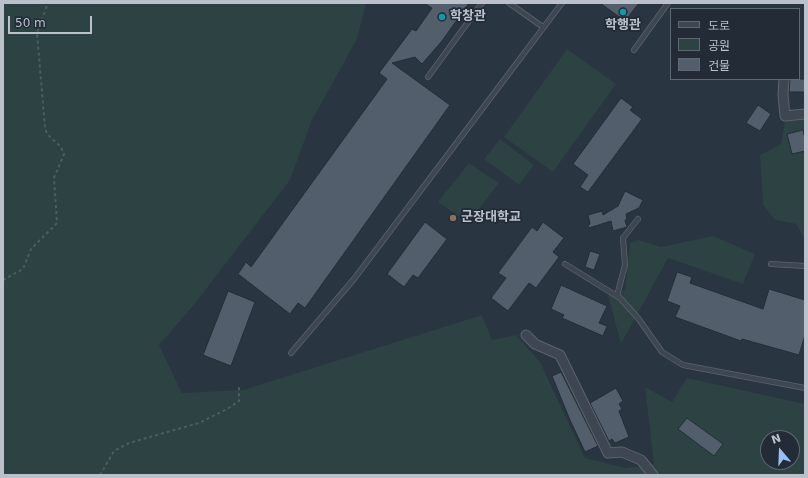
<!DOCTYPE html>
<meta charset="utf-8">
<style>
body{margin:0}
#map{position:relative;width:808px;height:478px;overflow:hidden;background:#293541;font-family:"DejaVu Sans","Noto Sans KR",sans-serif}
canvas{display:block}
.frame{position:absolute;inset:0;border:4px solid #bac1cb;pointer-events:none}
.legend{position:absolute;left:670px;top:8px;width:130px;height:72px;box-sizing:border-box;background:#222b36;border:1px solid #5f6772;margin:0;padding:5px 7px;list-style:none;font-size:12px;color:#bac1cb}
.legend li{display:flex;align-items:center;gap:8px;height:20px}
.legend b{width:20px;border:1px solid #5f6772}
.north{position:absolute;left:760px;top:430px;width:40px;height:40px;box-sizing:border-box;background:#222b36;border:1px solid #5f6772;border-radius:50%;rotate:341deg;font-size:11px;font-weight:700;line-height:16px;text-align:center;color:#bac1cb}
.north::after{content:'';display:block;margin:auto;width:14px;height:18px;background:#99c0f0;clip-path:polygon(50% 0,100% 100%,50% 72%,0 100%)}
.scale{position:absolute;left:8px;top:16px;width:84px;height:18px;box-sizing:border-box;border:2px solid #bac1cb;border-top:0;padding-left:5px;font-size:12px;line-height:14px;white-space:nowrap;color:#bac1cb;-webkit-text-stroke:3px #222b36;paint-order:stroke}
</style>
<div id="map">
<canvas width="808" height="478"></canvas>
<div class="frame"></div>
<ul class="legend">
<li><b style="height:5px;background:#3d4651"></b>도로</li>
<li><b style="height:11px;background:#2c4243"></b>공원</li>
<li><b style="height:11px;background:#525e6b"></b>건물</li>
</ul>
<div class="north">N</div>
<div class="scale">50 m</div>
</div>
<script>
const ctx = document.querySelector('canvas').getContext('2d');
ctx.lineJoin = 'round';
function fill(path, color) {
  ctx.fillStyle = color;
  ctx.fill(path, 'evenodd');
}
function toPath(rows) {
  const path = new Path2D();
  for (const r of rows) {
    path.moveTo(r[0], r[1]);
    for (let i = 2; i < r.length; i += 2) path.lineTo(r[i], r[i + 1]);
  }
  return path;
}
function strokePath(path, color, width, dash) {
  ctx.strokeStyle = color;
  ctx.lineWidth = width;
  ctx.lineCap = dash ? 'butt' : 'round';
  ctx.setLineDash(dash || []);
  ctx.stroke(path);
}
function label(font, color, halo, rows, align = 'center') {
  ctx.font = font + ' "DejaVu Sans","Noto Sans KR",sans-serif';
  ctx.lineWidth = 3.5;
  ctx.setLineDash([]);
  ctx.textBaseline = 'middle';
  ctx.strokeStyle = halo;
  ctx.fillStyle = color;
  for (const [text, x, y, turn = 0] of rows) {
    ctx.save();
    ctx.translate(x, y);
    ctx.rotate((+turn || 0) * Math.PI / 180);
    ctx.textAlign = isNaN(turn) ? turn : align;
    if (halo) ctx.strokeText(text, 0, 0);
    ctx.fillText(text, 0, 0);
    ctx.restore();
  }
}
fill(toPath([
 [3,3,366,3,357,39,312,120,290,180,193,306,159,345,182,393,243,390,482,315,492,340,516,335,540,362,585,458,626,468,654,464,645,387,672,402,687,378,805,404,805,475,3,475],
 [768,438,792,438,792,462,768,462],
 [567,49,616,84,553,172,504,137],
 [805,120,805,240,796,224,775,220,763,205,760,155,781,144,785,121],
 [500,139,534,165,519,185,484,159],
 [469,163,499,183,468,223,438,202],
 [713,236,755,254,743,284,668,258,621,344,608,295,625,290,630,243,639,240,661,247]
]), '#2c4243');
const building = toPath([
 [424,3,469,3,442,41,422,64,415,57,392,63,450,105,305,308,298,303,290,314,238,274,246,262,251,267,387,79,379,73,412,29,416,31,432,8,424,3],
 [600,3,639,3,625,21,600,3],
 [790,79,805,79,805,92,789,92,790,79],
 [621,98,633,107,630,110,642,119,588,192,580,187,588,175,573,164,621,98],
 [758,105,771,114,760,131,746,123,758,105],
 [803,130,805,139,805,151,792,154,787,134,803,130],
 [625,191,643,200,639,208,626,214,627,220,625,220,627,227,613,231,611,221,589,228,588,226,590,224,588,215,602,211,603,215,618,206,625,191],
 [425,222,447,239,418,278,413,275,404,287,387,274,425,222],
 [543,222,564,238,553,252,559,257,536,288,529,283,508,311,491,298,506,278,498,273,532,227,537,231,543,222],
 [590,251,600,254,594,270,585,267,590,251],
 [677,272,692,277,690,283,763,309,769,289,805,300,805,335,799,355,742,339,741,341,675,317,680,306,667,301,677,272],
 [561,285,607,306,599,323,607,326,603,336,562,318,564,315,551,309,561,285],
 [228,291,255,302,231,366,203,355,228,291],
 [561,372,598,446,585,452,570,420,552,376,561,372],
 [616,388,623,401,619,404,622,409,619,411,629,437,615,443,612,439,609,441,590,403,616,388],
 [687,418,723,444,714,456,678,429,687,418]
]);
fill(building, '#525e6b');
strokePath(building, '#242d38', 1);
const lane = toPath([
 [509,3,543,27],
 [634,50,668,3],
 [428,77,482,3],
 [565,264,620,298,638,318,662,352,683,365,805,388],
 [771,264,805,266],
 [617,296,625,265,623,238,638,219],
 [291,353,354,279,562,3]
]);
const street = toPath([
 [784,79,783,95,785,116,805,114],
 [526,335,535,344,560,355,608,453,622,452,641,460,653,475]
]);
strokePath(lane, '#5b646e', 6);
strokePath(street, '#5b646e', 11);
strokePath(toPath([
 [3,280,23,269,31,249,57,223,54,178,64,154,61,147,47,134,45,128,37,33,48,3],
 [100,475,114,451,129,443,199,423,227,409,239,401,239,385]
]), '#4b5f60', 2, [3, 3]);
strokePath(lane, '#3d4651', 4.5);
strokePath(street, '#3d4651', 9);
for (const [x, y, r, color] of [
 [623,12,4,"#0f9aa8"],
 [442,17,4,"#0f9aa8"],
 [453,218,4,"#8d6e63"]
]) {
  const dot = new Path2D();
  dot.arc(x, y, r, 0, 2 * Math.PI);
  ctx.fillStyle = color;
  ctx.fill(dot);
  strokePath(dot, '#222b36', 1.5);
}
label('bold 13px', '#bac1cb', '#222b36', [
 ["학창관",450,17],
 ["학행관",623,26,"center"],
 ["군장대학교",461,218]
], 'left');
</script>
